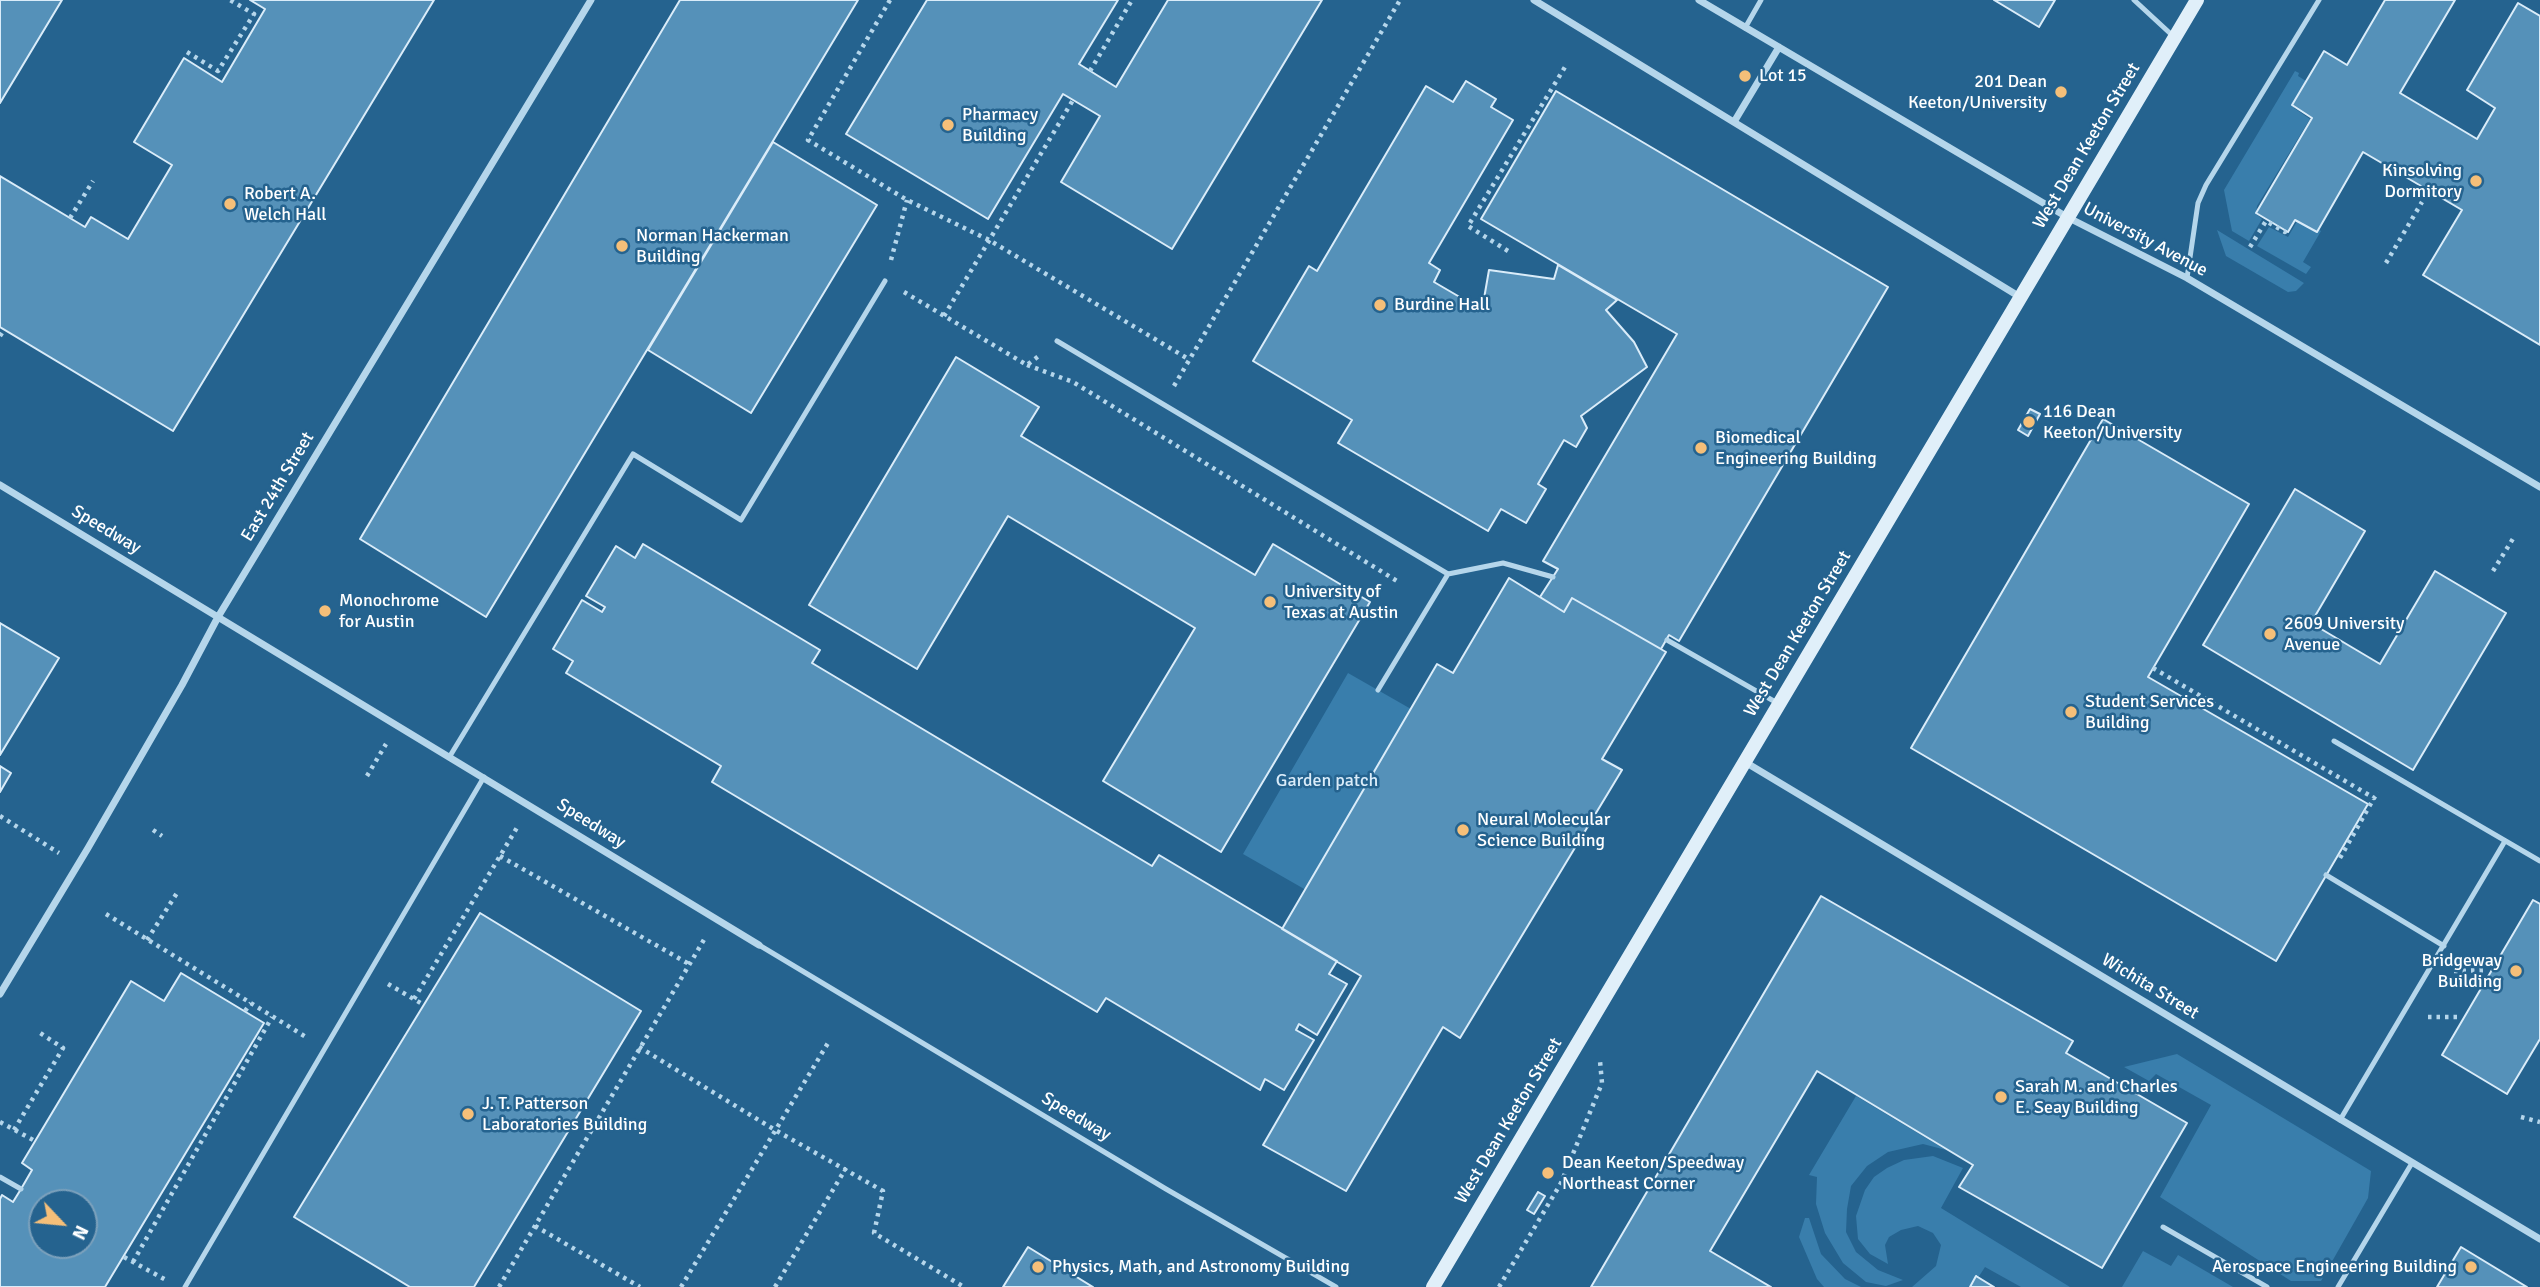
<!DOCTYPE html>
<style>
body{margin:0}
#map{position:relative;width:2540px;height:1287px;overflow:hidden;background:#25638f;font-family:Signika,sans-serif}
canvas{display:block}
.north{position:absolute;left:28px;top:1189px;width:70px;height:70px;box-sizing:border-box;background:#25638f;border:2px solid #7ca1bc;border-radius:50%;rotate:116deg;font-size:19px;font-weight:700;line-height:28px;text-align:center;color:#fff}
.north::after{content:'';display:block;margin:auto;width:24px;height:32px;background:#f5bf79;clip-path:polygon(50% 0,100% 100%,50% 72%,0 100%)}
</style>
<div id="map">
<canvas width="2540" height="1287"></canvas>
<div class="north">N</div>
</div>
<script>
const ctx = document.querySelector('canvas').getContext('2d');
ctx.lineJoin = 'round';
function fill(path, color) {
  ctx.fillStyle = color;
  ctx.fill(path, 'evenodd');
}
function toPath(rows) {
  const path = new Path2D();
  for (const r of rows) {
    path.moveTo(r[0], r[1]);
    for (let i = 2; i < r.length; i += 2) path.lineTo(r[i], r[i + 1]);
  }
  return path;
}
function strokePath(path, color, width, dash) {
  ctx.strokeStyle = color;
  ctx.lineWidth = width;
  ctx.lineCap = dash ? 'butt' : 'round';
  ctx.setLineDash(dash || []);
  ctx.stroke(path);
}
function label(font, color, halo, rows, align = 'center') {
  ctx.font = font + ' Signika,sans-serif';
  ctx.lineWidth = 5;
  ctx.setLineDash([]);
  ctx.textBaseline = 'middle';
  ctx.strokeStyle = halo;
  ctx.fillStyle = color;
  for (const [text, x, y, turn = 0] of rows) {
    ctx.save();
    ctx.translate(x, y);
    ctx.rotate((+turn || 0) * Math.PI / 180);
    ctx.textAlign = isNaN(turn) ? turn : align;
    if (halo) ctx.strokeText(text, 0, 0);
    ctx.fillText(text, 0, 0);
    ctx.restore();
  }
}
fill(toPath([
 [2295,71,2299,73,2298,76,2306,81,2294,102,2294,108,2310,119,2257,206,2256,214,2262,219,2249,241,2232,231,2224,190],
 [2299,218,2321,231,2303,262,2311,267,2306,274,2257,246,2269,227,2288,237],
 [2217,230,2304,283,2296,291,2288,292,2226,256],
 [1348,673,1411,709,1306,890,1243,854],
 [2177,1054,2371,1171,2368,1198,2321,1281,2291,1281,2160,1197,2211,1105,2156,1074,2149,1081,2124,1067],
 [1856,1096,1946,1150,1923,1144,1888,1152,1867,1166,1851,1186,1847,1209,1846,1232,1856,1252,1878,1270,1903,1280,1886,1286,1866,1282,1843,1263,1825,1233,1816,1204,1817,1177,1809,1175],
 [1933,1156,1963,1168,1941,1208,2070,1287,2021,1287,1985,1267,1972,1287,1912,1287,1936,1266,1941,1245,1933,1233,1918,1226,1901,1230,1889,1237,1885,1245,1888,1264,1870,1254,1858,1239,1856,1216,1865,1190,1874,1177,1887,1168,1904,1160],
 [1805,1218,1809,1218,1821,1254,1845,1279,1861,1287,1824,1287,1817,1279,1799,1237],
 [2143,1251,2171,1266,2178,1255,2233,1287,2122,1287]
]), '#397eac');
const building = toPath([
 [0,0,62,0,0,103,0,0],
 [250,0,434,0,173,431,0,327,0,176,85,227,91,217,128,239,172,165,134,142,184,58,222,82,265,9,250,0],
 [680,0,858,0,486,617,360,539,680,0],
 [927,0,1118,0,1079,64,1116,87,1168,0,1322,0,1172,249,1061,182,1100,116,1063,94,988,219,846,134,927,0],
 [1994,0,2055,0,2039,27,1994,0],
 [2385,0,2455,0,2400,93,2477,139,2495,108,2467,90,2518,3,2540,16,2540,345,2423,275,2462,210,2363,152,2317,232,2295,220,2288,232,2256,213,2312,118,2292,105,2324,51,2347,65,2385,0],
 [1466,81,1496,99,1491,107,1513,120,1429,263,1440,270,1434,282,1482,310,1489,270,1554,279,1558,265,1617,300,1606,310,1634,342,1647,367,1581,416,1587,428,1576,447,1564,440,1538,484,1546,489,1526,523,1501,509,1488,531,1338,443,1352,420,1253,361,1309,266,1317,271,1426,86,1453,102,1466,81],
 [1556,91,1888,287,1679,641,1669,635,1661,649,1572,598,1564,612,1540,597,1558,569,1543,561,1677,334,1481,219,1556,91],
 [773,142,877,205,751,413,648,350,773,142],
 [956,357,1039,407,1021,436,1255,575,1273,544,1370,602,1221,852,1103,781,1195,628,1008,516,917,669,809,605,956,357],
 [2030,409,2040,414,2028,436,2018,430,2030,409],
 [2103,419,2249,504,2148,677,2368,804,2276,961,1911,748,2103,419],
 [2295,489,2365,531,2311,623,2380,664,2435,571,2506,613,2413,770,2203,645,2295,489],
 [643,544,820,650,812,663,1152,866,1159,855,1337,961,1329,974,1347,984,1317,1035,1299,1024,1296,1030,1314,1040,1284,1090,1265,1079,1260,1090,1106,998,1097,1012,712,782,721,766,566,673,573,661,553,649,582,600,602,612,605,607,586,596,616,546,635,558,643,544],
 [1509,578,1564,612,1572,598,1666,652,1602,759,1622,770,1460,1038,1443,1027,1346,1191,1263,1145,1361,976,1282,929,1437,664,1453,673,1509,578],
 [0,623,59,658,0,755,0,623],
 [0,766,11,773,0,792,0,766],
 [1821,896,2073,1041,2066,1053,2187,1123,2102,1268,1959,1187,1973,1165,1817,1071,1710,1251,1771,1287,1591,1287,1821,896],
 [2533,900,2540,904,2540,1039,2507,1094,2442,1055,2533,900],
 [480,913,641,1011,474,1287,410,1287,294,1217,480,913],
 [181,973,264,1023,105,1287,0,1287,0,1199,2,1195,13,1202,21,1189,32,1170,22,1163,131,981,164,1001,181,973],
 [42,1203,84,1203,84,1245,42,1245,42,1203],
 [1538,1192,1545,1196,1534,1214,1527,1210,1538,1192],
 [1028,1247,1093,1287,1003,1287,1028,1247],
 [2461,1247,2527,1287,2437,1287,2461,1247],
 [1976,1276,1994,1287,1970,1287,1976,1276]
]);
fill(building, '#5591b9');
strokePath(building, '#daecf9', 2);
strokePath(toPath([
 [890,0,808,140,907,200,989,240,1190,360],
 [187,52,218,71,254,14,230,0],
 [1090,71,1132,0],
 [70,218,93,181],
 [2250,247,2266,221,2285,232,2286,231],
 [1508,251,1468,226,1565,67],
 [891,260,907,200],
 [2386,263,2422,202],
 [904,292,1027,365,1040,355],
 [944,316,1073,100],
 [0,336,4,330],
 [1027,365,1073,382,1397,581],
 [1174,386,1400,0],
 [2493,571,2514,537],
 [2153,668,2374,798,2378,792],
 [367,776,386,744],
 [0,816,59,853],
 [153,830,162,836],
 [500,856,689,964],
 [2340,858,2374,798],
 [106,914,306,1037],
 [147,940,177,893],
 [2454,971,2488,970],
 [388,984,424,1005],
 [414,999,518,826],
 [245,1011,251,1003],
 [2428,1017,2462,1017],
 [639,1047,775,1130,883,1191,874,1233,964,1287],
 [2521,1117,2540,1122],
 [0,1122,35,1141],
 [14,1130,63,1048,37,1031],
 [535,1226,640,1287],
 [124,1257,166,1280],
 [133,1262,272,1017],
 [499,1287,705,938],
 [681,1287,828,1043],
 [775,1287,846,1168],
 [1499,1287,1561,1183,1602,1083,1600,1061]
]), '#b5d6eb', 4.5, [3.5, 5]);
strokePath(toPath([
 [2134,0,2173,36],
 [1745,28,1761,0],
 [2187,278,2198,203,2206,185,2319,0],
 [1057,341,1448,574,1503,563,1553,577],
 [1667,640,1779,704],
 [1378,690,1448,574],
 [2334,741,2540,861],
 [450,756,633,454,741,520,885,281],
 [2326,875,2444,946],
 [759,945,1166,1189,1336,1287],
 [2340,1120,2505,841],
 [0,1177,21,1189],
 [2163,1227,2267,1287],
 [185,1287,484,777],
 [2338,1287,2412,1163]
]), '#b5d6eb', 5);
strokePath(toPath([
 [1534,0,2020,297],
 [1699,0,2067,217,2187,278,2540,487],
 [1734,122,1779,47],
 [0,485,759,945],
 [1745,762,2540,1239],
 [0,994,88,848,182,685,218,617,591,0]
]), '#b5d6eb', 7);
strokePath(toPath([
 [1433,1287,2197,0]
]), '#e0eff9', 14);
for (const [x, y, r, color] of [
 [1745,76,7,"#f5bf79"],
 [2061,92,7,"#f5bf79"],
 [948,125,7,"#f5bf79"],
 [2476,181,7,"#f5bf79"],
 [230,204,7,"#f5bf79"],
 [622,246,7,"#f5bf79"],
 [1380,305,7,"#f5bf79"],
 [2029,422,7,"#f5bf79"],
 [1701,448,7,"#f5bf79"],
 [1270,602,7,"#f5bf79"],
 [325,611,7,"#f5bf79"],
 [2270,634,7,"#f5bf79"],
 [2071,712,7,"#f5bf79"],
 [1463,830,7,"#f5bf79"],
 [2516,971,7,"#f5bf79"],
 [2001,1097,7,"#f5bf79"],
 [468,1114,7,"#f5bf79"],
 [1548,1173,7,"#f5bf79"],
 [1038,1267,7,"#f5bf79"],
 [2471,1267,7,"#f5bf79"]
]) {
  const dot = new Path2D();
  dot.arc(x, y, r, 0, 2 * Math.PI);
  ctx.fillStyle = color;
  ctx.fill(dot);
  strokePath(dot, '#25638f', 2.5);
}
label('18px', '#fff', '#25638f', [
 ["Lot 15",1759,76],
 ["201 Dean",2047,82,"right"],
 ["Keeton/University",2047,103,"right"],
 ["Pharmacy",962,115],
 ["Building",962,136],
 ["Kinsolving",2462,171,"right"],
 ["Dormitory",2462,192,"right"],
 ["Robert A.",244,194],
 ["Welch Hall",244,215],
 ["Norman Hackerman",636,236],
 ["Building",636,257],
 ["Burdine Hall",1394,305],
 ["116 Dean",2043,412],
 ["Keeton/University",2043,433],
 ["Biomedical",1715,438],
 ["Engineering Building",1715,459],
 ["University of",1284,592],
 ["Texas at Austin",1284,613],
 ["Monochrome",339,601],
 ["for Austin",339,622],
 ["2609 University",2284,624],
 ["Avenue",2284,645],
 ["Student Services",2085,702],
 ["Building",2085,723],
 ["Neural Molecular",1477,820],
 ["Science Building",1477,841],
 ["Bridgeway",2502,961,"right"],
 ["Building",2502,982,"right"],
 ["Sarah M. and Charles",2015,1087],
 ["E. Seay Building",2015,1108],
 ["J. T. Patterson",482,1104],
 ["Laboratories Building",482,1125],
 ["Dean Keeton/Speedway",1562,1163],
 ["Northeast Corner",1562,1184],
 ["Physics, Math, and Astronomy Building",1052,1267],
 ["Aerospace Engineering Building",2457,1267,"right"]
], 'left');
label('18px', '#fff', '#25638f', [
 ["West Dean Keeton Street",2087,146,-59],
 ["University Avenue",2145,240,28],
 ["East 24th Street",278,487,-59],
 ["Speedway",106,530,31],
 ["West Dean Keeton Street",1798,634,-59],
 ["Speedway",591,824,32],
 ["Wichita Street",2150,987,31],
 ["Speedway",1076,1117,31],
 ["West Dean Keeton Street",1509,1121,-59]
]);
label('18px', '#daecf9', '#25638f', [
 ["Garden patch",1327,781]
]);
</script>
